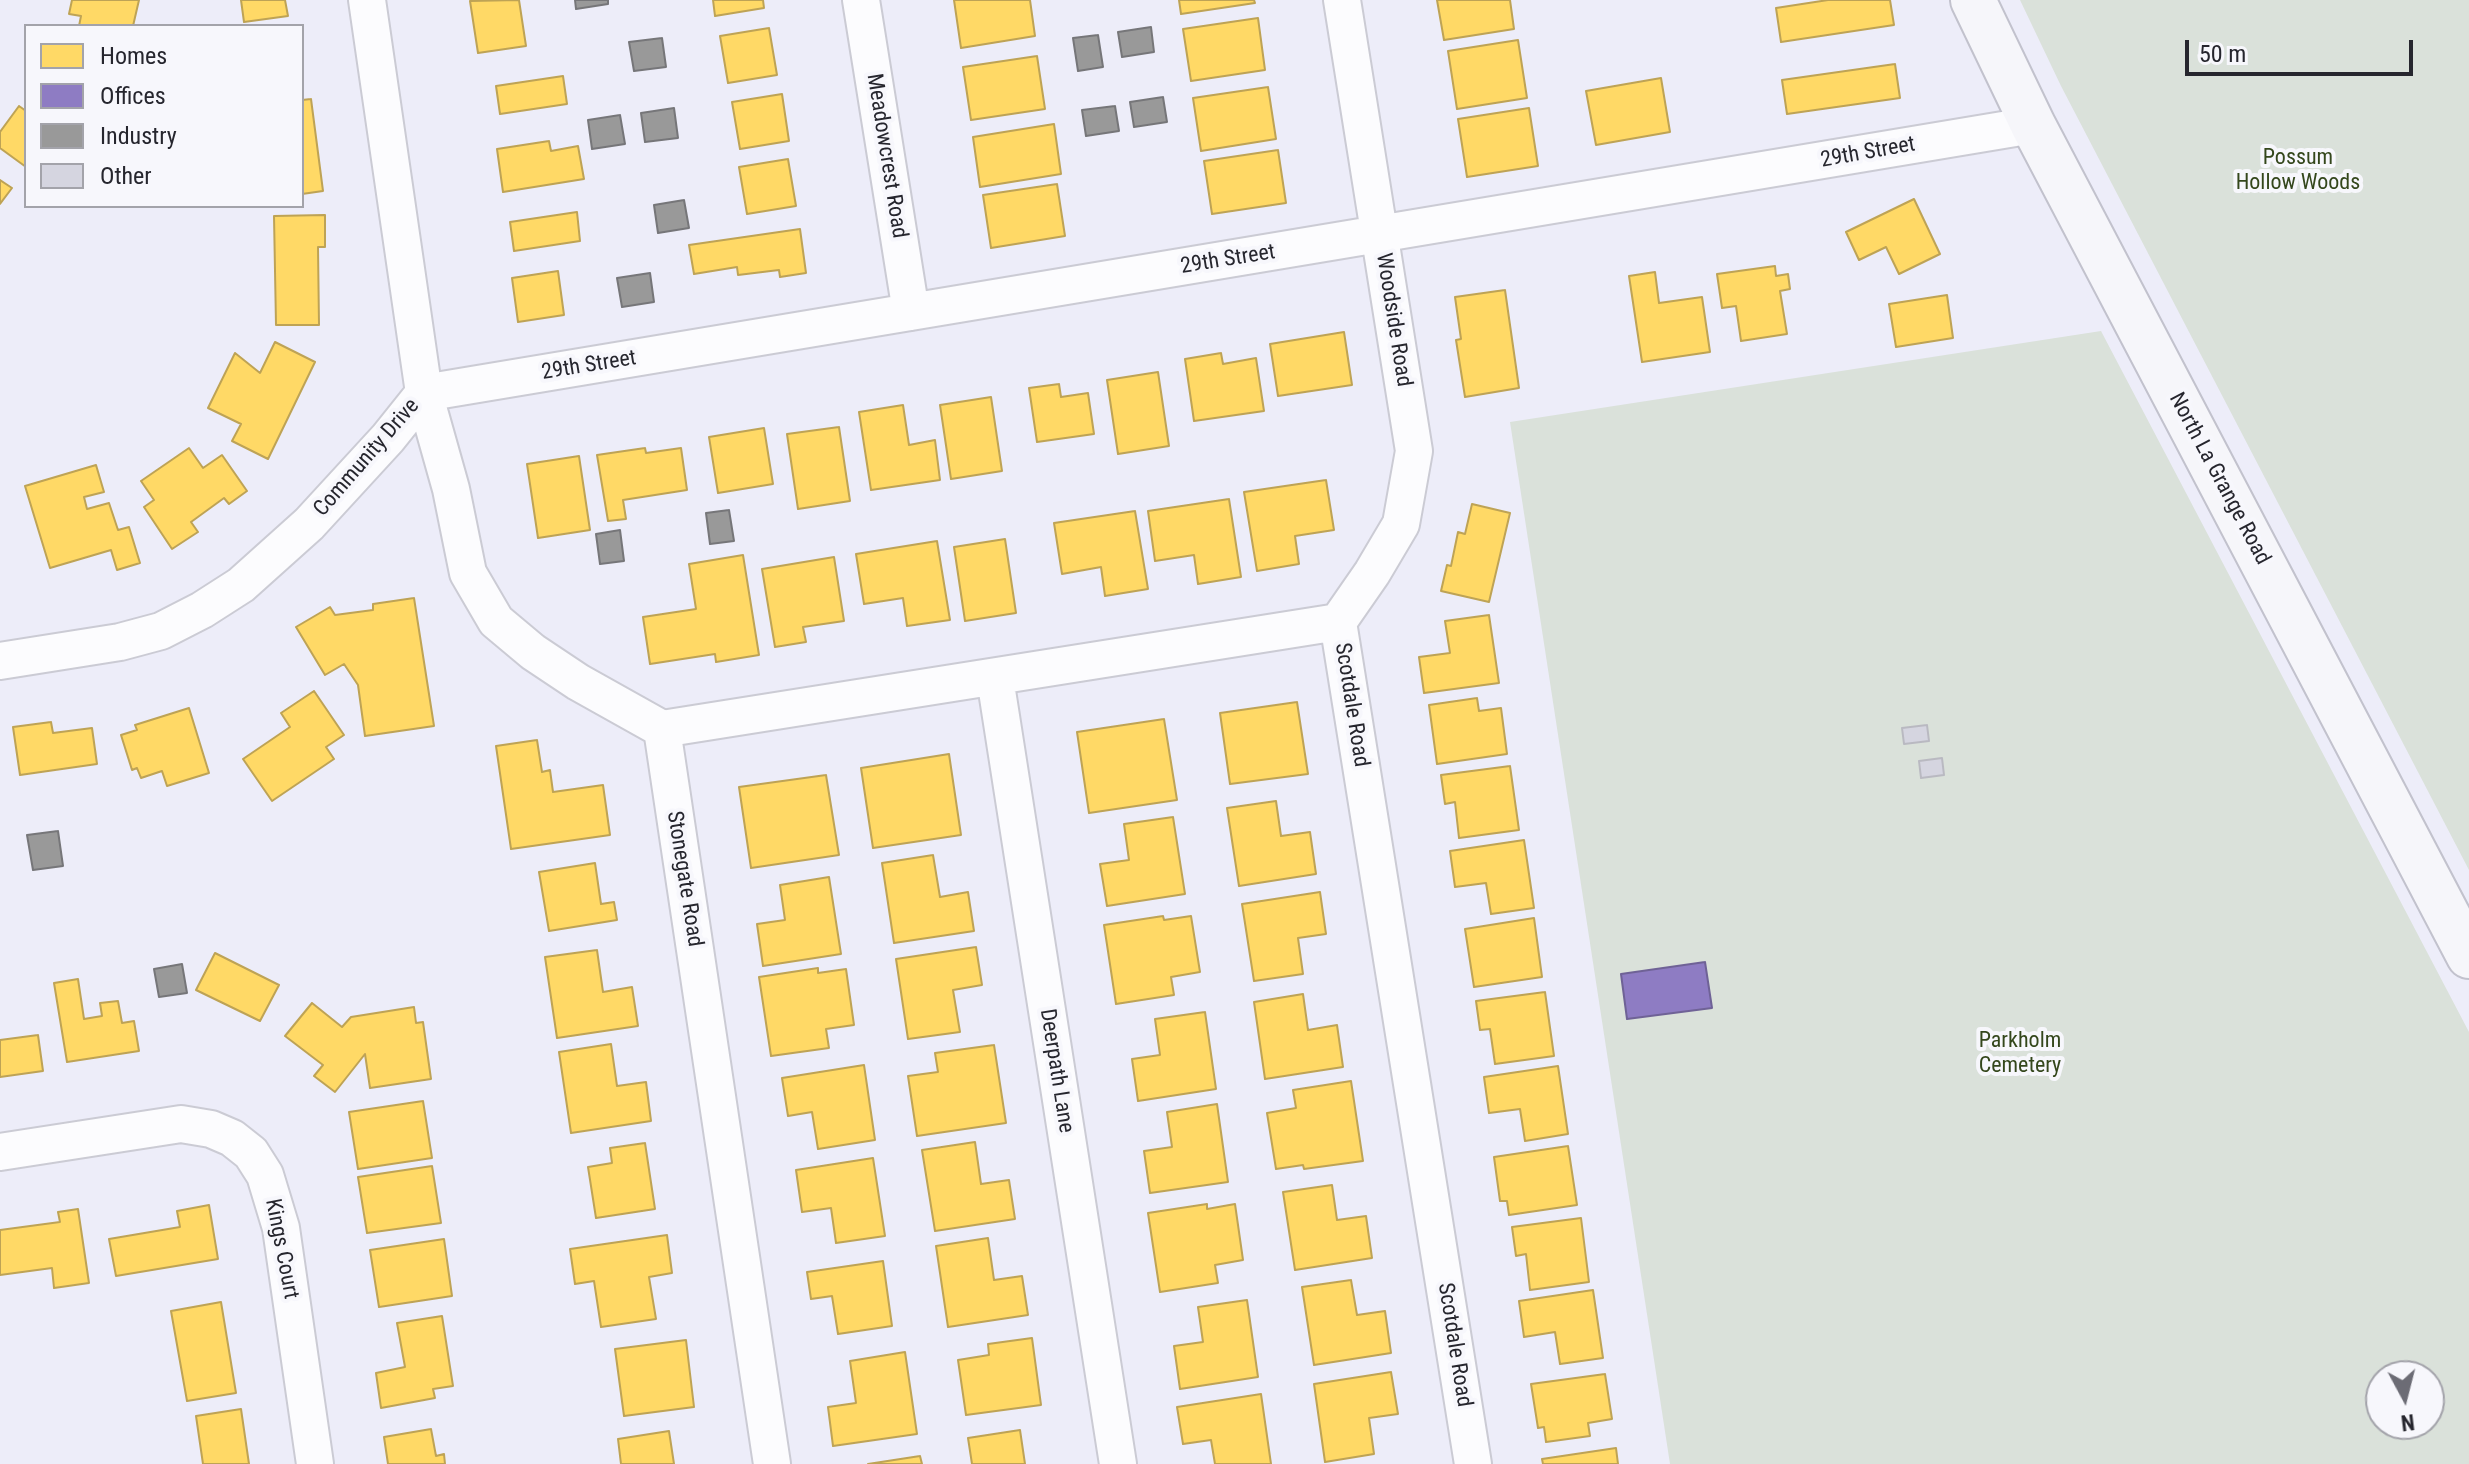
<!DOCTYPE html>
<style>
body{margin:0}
#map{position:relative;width:2469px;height:1464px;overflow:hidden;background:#ededf9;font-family:"Roboto Condensed",sans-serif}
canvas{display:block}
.legend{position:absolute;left:24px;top:24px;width:280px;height:184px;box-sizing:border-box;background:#f7f7fc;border:2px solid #a3a3aa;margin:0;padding:10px 14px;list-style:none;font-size:24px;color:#26262e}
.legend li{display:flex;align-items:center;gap:16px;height:40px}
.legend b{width:40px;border:2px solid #a3a3aa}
.north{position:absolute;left:2365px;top:1360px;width:80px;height:80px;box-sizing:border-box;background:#f7f7fc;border:2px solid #a3a3aa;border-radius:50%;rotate:173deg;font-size:22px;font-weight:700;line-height:32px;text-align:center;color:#26262e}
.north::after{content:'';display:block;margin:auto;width:28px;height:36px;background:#6c6c75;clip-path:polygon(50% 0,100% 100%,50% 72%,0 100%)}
.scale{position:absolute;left:2185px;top:40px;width:228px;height:36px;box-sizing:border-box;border:4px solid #26262e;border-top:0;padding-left:10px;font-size:24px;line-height:28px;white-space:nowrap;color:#26262e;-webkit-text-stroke:6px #f7f7fc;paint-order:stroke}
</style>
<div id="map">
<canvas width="2469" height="1464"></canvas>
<ul class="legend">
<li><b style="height:22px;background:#ffd966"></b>Homes</li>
<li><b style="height:22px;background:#8e7cc3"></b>Offices</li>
<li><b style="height:22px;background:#999"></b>Industry</li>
<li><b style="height:22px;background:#d5d5e0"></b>Other</li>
</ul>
<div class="north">N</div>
<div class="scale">50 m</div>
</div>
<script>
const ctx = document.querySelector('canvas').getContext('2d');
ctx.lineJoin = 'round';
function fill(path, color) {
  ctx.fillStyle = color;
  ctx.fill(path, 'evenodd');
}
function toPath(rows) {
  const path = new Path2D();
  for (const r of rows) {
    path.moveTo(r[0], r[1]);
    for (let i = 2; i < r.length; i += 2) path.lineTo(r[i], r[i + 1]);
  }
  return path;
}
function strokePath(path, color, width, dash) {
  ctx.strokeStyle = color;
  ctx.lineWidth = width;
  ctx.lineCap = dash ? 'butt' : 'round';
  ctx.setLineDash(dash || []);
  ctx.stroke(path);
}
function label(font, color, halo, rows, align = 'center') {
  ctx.font = font + ' "Roboto Condensed",sans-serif';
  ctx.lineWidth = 8;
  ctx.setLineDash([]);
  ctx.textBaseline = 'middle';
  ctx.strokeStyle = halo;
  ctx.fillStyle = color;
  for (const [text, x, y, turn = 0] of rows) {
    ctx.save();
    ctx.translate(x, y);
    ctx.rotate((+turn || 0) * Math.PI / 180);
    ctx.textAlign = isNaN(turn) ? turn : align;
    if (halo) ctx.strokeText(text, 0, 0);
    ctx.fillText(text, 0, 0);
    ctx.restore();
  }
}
fill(toPath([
 [2020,0,2469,0,2469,870,2061,86],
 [2101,331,2469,1032,2469,1464,1670,1464,1510,422],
 [2381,1376,2429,1376,2429,1424,2381,1424]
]), '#dae1da');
const homes = toPath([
 [72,0,139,0,133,26,79,26,81,16,69,14,72,0],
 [241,0,285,0,288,16,244,22,241,0],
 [519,0,526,46,478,53,470,1,519,0],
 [713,0,763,0,764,8,715,16,713,0],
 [954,0,1030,0,1035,36,961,48,954,0],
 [1179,0,1254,0,1255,3,1181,14,1179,0],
 [1437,0,1510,0,1514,29,1444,40,1437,0],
 [1828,0,1890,0,1894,25,1781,42,1776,8,1828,0],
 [1258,18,1265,70,1191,81,1183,29,1258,18],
 [769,28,777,75,728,83,720,36,769,28],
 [1518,40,1527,98,1457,109,1448,51,1518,40],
 [1037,56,1045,109,971,120,963,67,1037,56],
 [1895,64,1900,98,1787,114,1782,80,1895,64],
 [563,76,567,104,500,114,496,86,563,76],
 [1661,78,1670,132,1596,145,1586,91,1661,78],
 [1268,87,1276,139,1201,151,1193,98,1268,87],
 [782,94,789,141,740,149,732,102,782,94],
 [311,99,323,191,302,194,302,100,311,99],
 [19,106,26,111,26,167,0,148,0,132,19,106],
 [1529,108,1538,166,1467,177,1458,119,1529,108],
 [1054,124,1061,174,980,187,973,137,1054,124],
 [549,141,551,151,578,146,584,179,503,192,497,149,549,141],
 [1278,150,1286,203,1212,214,1204,161,1278,150],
 [788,159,796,206,747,214,739,167,788,159],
 [0,180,12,188,0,204,0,180],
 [1057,184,1065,236,991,248,983,195,1057,184],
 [1914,199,1940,254,1899,274,1886,247,1859,260,1846,232,1914,199],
 [577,212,580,241,514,251,510,222,577,212],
 [325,215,325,247,318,247,319,325,276,325,274,216,325,215],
 [800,229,806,273,780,277,779,270,738,275,737,267,694,274,689,245,800,229],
 [1775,266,1776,276,1788,274,1790,289,1780,291,1787,334,1741,341,1736,306,1722,308,1717,274,1775,266],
 [558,271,564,315,518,322,512,278,558,271],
 [1655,272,1659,303,1702,297,1710,352,1642,362,1629,276,1655,272],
 [1505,290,1519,388,1465,397,1456,340,1461,339,1455,297,1505,290],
 [1947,295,1953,338,1896,347,1889,304,1947,295],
 [1344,332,1352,385,1278,396,1270,344,1344,332],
 [275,342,315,362,268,459,232,441,241,424,208,408,235,353,260,373,275,342],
 [1221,353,1223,364,1256,358,1264,411,1194,421,1185,359,1221,353],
 [1158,372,1169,446,1118,454,1107,380,1158,372],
 [1059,384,1061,397,1088,393,1094,434,1037,442,1029,388,1059,384],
 [991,397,1002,471,951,479,940,405,991,397],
 [903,405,909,445,935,440,940,480,871,490,859,412,903,405],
 [839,427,850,501,798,509,787,434,839,427],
 [764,428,773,484,718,493,709,437,764,428],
 [189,448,203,468,222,455,247,491,229,504,224,498,191,522,198,532,172,549,144,507,154,500,141,481,189,448],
 [645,448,646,453,681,448,687,490,623,500,626,519,608,521,597,455,645,448],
 [579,456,590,530,538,538,527,464,579,456],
 [96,465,104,492,84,497,87,509,109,503,118,530,129,527,140,563,117,570,111,550,50,568,25,486,96,465],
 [1326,480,1334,530,1295,536,1299,564,1257,571,1244,492,1326,480],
 [1229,499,1241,577,1198,584,1194,555,1155,561,1148,511,1229,499],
 [1472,504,1510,513,1489,602,1441,591,1447,565,1451,566,1458,532,1465,534,1472,504],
 [1135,511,1148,589,1105,596,1101,567,1062,574,1054,523,1135,511],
 [1005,539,1016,613,965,621,954,547,1005,539],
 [937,541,950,620,907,626,903,598,864,604,856,554,937,541],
 [743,555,759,655,716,662,715,654,650,664,643,617,696,609,689,564,743,555],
 [834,557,844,621,803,627,806,642,775,647,762,569,834,557],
 [414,598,434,726,365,736,358,685,344,664,325,675,296,627,330,607,335,615,373,610,373,604,414,598],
 [1489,615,1499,683,1424,693,1419,657,1450,653,1445,621,1489,615],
 [314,691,344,735,326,747,334,759,272,801,243,759,290,727,281,713,314,691],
 [1477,698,1479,711,1501,708,1507,754,1437,764,1429,705,1477,698],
 [1297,702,1308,774,1230,784,1220,713,1297,702],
 [189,708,209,773,167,786,162,771,141,778,137,768,132,770,121,735,137,730,135,725,189,708],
 [1164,719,1177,800,1089,813,1077,732,1164,719],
 [51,722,53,733,92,728,97,764,20,775,13,727,51,722],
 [537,740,542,772,550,770,553,792,603,785,610,835,511,849,496,746,537,740],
 [949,754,961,835,873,848,861,768,949,754],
 [1510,766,1519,830,1459,838,1455,802,1445,804,1441,775,1510,766],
 [826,775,839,855,751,868,739,787,826,775],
 [1276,801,1281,836,1310,832,1316,874,1239,886,1227,808,1276,801],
 [1173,817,1185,894,1107,906,1100,864,1129,860,1124,824,1173,817],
 [1524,840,1534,908,1491,914,1486,883,1455,887,1450,851,1524,840],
 [933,855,940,897,968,892,974,931,894,943,882,863,933,855],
 [595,863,601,904,614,902,617,920,549,931,539,872,595,863],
 [829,877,841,954,763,966,757,924,785,920,780,885,829,877],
 [1320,892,1326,934,1298,938,1303,974,1254,981,1242,904,1320,892],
 [1163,916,1164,920,1191,916,1200,972,1171,977,1174,995,1116,1004,1104,925,1163,916],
 [1534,918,1542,977,1474,987,1465,929,1534,918],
 [976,947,982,985,953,990,960,1032,908,1039,896,959,976,947],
 [597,950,603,992,632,987,638,1026,557,1038,545,957,597,950],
 [215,953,279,985,260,1021,196,990,215,953],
 [818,968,818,973,846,969,854,1025,826,1029,829,1048,771,1056,759,977,818,968],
 [78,979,84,1019,102,1016,100,1003,118,1001,122,1023,134,1021,139,1051,67,1062,54,983,78,979],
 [1545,992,1554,1056,1495,1064,1490,1029,1480,1030,1476,1001,1545,992],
 [1303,994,1308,1030,1337,1025,1343,1067,1265,1079,1254,1002,1303,994],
 [312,1003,342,1027,351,1017,414,1007,416,1023,423,1022,431,1079,370,1088,365,1054,335,1092,314,1076,323,1065,285,1036,312,1003],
 [1205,1012,1216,1089,1138,1101,1132,1059,1160,1055,1155,1019,1205,1012],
 [38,1035,43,1071,0,1077,0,1040,38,1035],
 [611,1044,617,1086,646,1082,651,1121,571,1133,559,1052,611,1044],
 [994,1045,1006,1123,917,1136,908,1076,938,1072,935,1053,994,1045],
 [864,1065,875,1140,818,1149,812,1112,788,1116,782,1078,864,1065],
 [1558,1066,1568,1134,1525,1141,1520,1109,1489,1113,1484,1077,1558,1066],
 [1351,1081,1363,1161,1304,1169,1303,1165,1276,1169,1267,1113,1296,1108,1293,1090,1351,1081],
 [423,1101,432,1158,358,1169,349,1112,423,1101],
 [1217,1104,1228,1182,1150,1193,1144,1151,1172,1147,1167,1112,1217,1104],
 [975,1142,981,1184,1009,1180,1015,1219,935,1231,922,1150,975,1142],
 [645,1143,655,1209,596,1218,588,1167,612,1163,610,1148,645,1143],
 [1568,1146,1577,1205,1509,1215,1507,1201,1500,1201,1494,1157,1568,1146],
 [873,1158,885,1236,836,1243,831,1208,802,1212,796,1170,873,1158],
 [432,1166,441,1223,367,1233,358,1177,432,1166],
 [1332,1185,1337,1220,1366,1216,1372,1258,1295,1270,1283,1192,1332,1185],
 [1207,1204,1207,1209,1235,1204,1243,1260,1215,1265,1218,1283,1160,1292,1148,1213,1207,1204],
 [209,1205,218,1259,116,1276,109,1239,180,1227,177,1211,209,1205],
 [78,1209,89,1283,54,1288,52,1268,0,1275,0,1230,60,1222,58,1212,78,1209],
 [1581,1218,1589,1282,1530,1290,1526,1254,1516,1256,1512,1227,1581,1218],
 [667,1235,672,1273,649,1277,656,1319,601,1327,594,1281,575,1284,570,1249,667,1235],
 [988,1238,994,1280,1022,1276,1028,1315,948,1327,936,1246,988,1238],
 [444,1239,452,1296,379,1307,370,1250,444,1239],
 [883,1261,892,1326,838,1334,832,1296,811,1299,807,1272,883,1261],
 [1351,1280,1357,1315,1385,1311,1391,1353,1314,1365,1302,1287,1351,1280],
 [1593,1290,1603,1358,1560,1364,1555,1332,1524,1337,1519,1301,1593,1290],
 [1247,1300,1258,1377,1180,1389,1174,1346,1203,1342,1198,1307,1247,1300],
 [221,1302,236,1393,187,1401,171,1311,221,1302],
 [442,1316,453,1386,433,1389,435,1398,381,1408,376,1373,405,1367,397,1323,442,1316],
 [1032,1338,1041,1405,966,1415,958,1360,989,1355,988,1344,1032,1338],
 [686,1340,694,1407,624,1416,615,1349,686,1340],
 [905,1352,917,1434,833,1446,828,1407,856,1403,850,1361,905,1352],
 [1391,1372,1398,1414,1369,1418,1374,1454,1325,1462,1314,1384,1391,1372],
 [1605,1374,1612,1419,1588,1423,1590,1436,1546,1442,1544,1427,1538,1428,1531,1384,1605,1374],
 [1261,1394,1271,1464,1215,1464,1211,1440,1183,1444,1177,1407,1261,1394],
 [241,1409,249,1464,203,1464,196,1416,241,1409],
 [431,1429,436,1456,444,1454,445,1464,388,1464,384,1437,431,1429],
 [1020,1430,1025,1464,972,1464,968,1438,1020,1430],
 [669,1431,674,1464,621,1464,618,1439,669,1431],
 [1616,1448,1618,1464,1543,1464,1542,1459,1616,1448],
 [920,1456,922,1464,868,1464,920,1456]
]);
fill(homes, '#ffd966');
strokePath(homes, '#bea355', 2);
const offices = toPath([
 [1705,962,1712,1008,1627,1019,1621,974,1705,962]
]);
fill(offices, '#8e7cc3');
strokePath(offices, '#6f6296', 2);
const industry = toPath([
 [575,0,608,0,608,4,576,9,575,0],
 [1151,27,1154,52,1122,57,1118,32,1151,27],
 [1098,35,1103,67,1078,71,1073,38,1098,35],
 [662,38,666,67,634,71,629,42,662,38],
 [1163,97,1167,122,1134,127,1130,102,1163,97],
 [1115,106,1119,131,1086,136,1082,110,1115,106],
 [674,108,678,138,645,142,641,113,674,108],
 [620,115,625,144,592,149,588,120,620,115],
 [684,200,689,228,658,233,654,205,684,200],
 [650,273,654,302,622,307,617,278,650,273],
 [729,510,734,541,710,544,706,513,729,510],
 [620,530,624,561,600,564,596,534,620,530],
 [58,831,63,866,33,870,27,835,58,831],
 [182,964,187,993,159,997,154,969,182,964]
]);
fill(industry, '#999');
strokePath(industry, '#767679', 2);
const building = toPath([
 [1927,725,1929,741,1904,744,1902,728,1927,725],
 [1942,758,1944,775,1921,778,1919,761,1942,758]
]);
fill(building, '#d5d5e0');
strokePath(building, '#b9b9c1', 2);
const minor = toPath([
 [861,0,911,312],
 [1338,622,1372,573,1401,524,1414,451,1342,0],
 [0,661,120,642,161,631,202,610,241,585,309,524,388,438,424,393,367,0],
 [995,678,1118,1464],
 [662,729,1338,622,1473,1464],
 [0,1152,181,1124,211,1129,232,1138,251,1153,265,1175,281,1228,315,1464],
 [772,1464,662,729,578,682,533,652,496,621,468,573,451,489,424,393,2033,125]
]);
const major = toPath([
 [1973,0,2033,125,2469,956]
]);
strokePath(minor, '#cbcbd4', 40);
strokePath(major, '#c2c2cd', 48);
strokePath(minor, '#fcfcfe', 36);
strokePath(major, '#f6f6fa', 44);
label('22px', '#26262e', '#f7f7fc', [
 ["29th Street",1868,153,-10],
 ["Meadowcrest Road",886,156,81],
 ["29th Street",1228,260,-9],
 ["Woodside Road",1393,320,81],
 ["29th Street",589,366,-9],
 ["Community Drive",367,458,-49],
 ["North La Grange Road",2219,479,62],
 ["Scotdale Road",1351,705,81],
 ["Stonegate Road",684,879,81],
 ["Deerpath Lane",1056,1071,81],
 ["Kings Court",281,1249,79],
 ["Scotdale Road",1454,1345,81]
]);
label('22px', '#34471c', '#f7f7fc', [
 ["Possum",2298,158],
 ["Hollow Woods",2298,183],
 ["Parkholm",2020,1041],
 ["Cemetery",2020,1066]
]);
</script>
